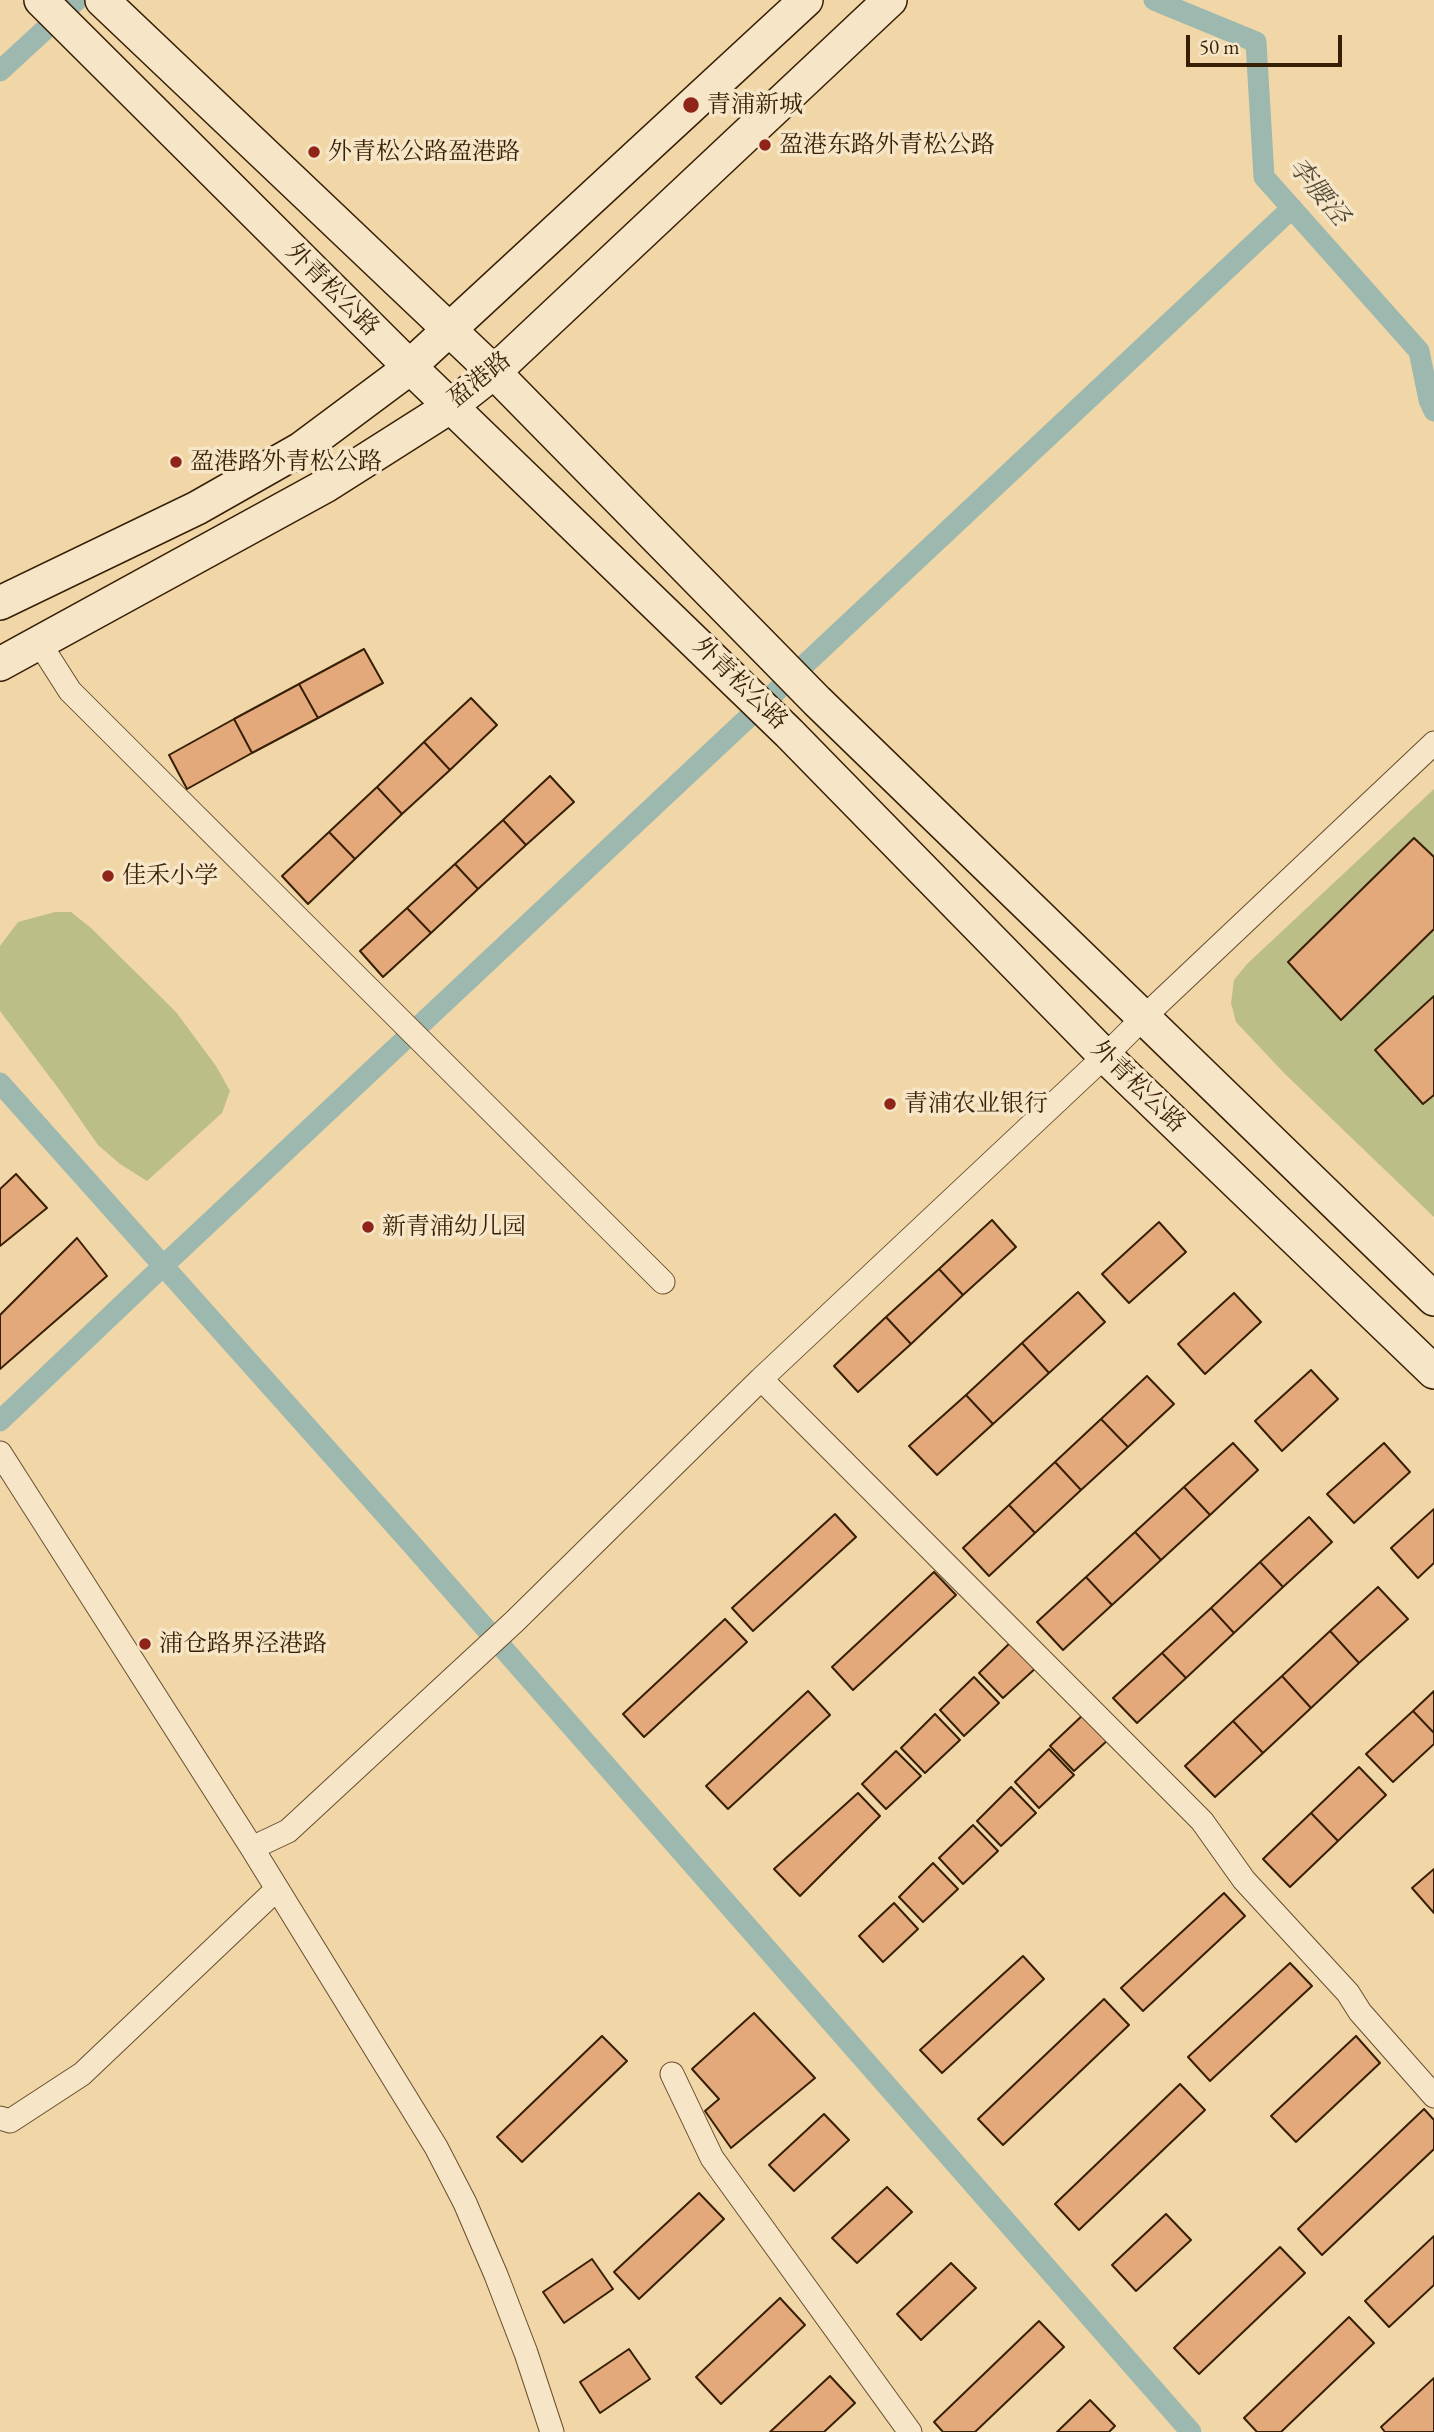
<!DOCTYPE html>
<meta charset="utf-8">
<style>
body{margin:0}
#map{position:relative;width:1434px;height:2432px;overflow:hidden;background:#f1d7a7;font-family:"EB Garamond",serif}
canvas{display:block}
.scale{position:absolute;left:1186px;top:35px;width:156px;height:32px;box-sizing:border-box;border:4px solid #371f06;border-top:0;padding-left:9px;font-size:21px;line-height:24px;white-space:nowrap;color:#371f06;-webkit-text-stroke:5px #f6e5c6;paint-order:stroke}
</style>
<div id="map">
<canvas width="1434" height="2432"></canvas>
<div class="scale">50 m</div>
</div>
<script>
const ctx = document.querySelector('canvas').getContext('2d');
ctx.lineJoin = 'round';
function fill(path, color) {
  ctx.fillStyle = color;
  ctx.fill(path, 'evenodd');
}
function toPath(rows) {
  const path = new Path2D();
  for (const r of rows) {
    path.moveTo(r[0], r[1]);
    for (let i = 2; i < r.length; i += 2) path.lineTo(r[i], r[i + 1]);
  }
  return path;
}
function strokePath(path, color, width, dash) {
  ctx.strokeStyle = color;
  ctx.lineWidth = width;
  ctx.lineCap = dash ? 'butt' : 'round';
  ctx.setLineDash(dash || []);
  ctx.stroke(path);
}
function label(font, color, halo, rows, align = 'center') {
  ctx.font = font + ' "EB Garamond","Noto Serif SC",serif';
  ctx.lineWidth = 7;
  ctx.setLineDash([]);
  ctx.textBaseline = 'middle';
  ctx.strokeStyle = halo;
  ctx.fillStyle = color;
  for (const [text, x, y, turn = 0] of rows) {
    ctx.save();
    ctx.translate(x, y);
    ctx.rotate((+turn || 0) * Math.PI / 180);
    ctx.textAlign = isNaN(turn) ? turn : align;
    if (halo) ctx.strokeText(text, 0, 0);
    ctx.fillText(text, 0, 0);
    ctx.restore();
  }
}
fill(toPath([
 [1434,789,1434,1217,1284,1073,1236,1022,1231,1003,1234,980,1247,964],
 [55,912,71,912,91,928,176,1012,216,1066,230,1091,222,1113,147,1181,120,1164,98,1145,61,1092,0,1011,0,946,18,922]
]), '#bbbe87');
strokePath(toPath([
 [1154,0,1256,42,1264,177,1419,351,1429,400,1434,411],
 [0,71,77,0],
 [0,1083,408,1540,1191,2432],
 [0,1421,163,1266,1292,208]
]), '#9cb8af', 21);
const building = toPath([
 [364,649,383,683,318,718,299,684,364,649],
 [299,684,318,718,252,753,234,719,299,684],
 [471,698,497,725,450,770,424,742,471,698],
 [234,719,252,753,187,789,169,755,234,719],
 [424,742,450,770,402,814,377,787,424,742],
 [550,776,574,802,526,845,503,820,550,776],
 [377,787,402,814,355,859,329,832,377,787],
 [503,820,526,845,478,889,455,864,503,820],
 [329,832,355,859,308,904,282,876,329,832],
 [1414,838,1434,857,1434,929,1341,1020,1288,962,1414,838],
 [455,864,478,889,431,933,407,908,455,864],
 [407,908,431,933,383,977,360,951,407,908],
 [1434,996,1434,1095,1423,1104,1375,1050,1434,996],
 [16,1174,47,1208,0,1246,0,1189,16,1174],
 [992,1220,1016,1247,963,1295,939,1269,992,1220],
 [1159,1222,1186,1252,1129,1303,1102,1274,1159,1222],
 [77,1238,107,1276,0,1369,0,1315,77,1238],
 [939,1269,963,1295,911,1344,886,1317,939,1269],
 [1078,1292,1105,1322,1049,1373,1022,1343,1078,1292],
 [1234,1293,1261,1322,1205,1374,1178,1344,1234,1293],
 [886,1317,911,1344,858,1392,834,1366,886,1317],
 [1022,1343,1049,1373,993,1424,966,1395,1022,1343],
 [1311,1370,1338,1399,1282,1451,1255,1421,1311,1370],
 [1147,1376,1174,1404,1128,1447,1101,1419,1147,1376],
 [966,1395,993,1424,937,1475,909,1446,966,1395],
 [1101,1419,1128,1447,1081,1490,1055,1462,1101,1419],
 [1233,1443,1258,1470,1210,1515,1184,1487,1233,1443],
 [1384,1443,1410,1472,1354,1523,1327,1494,1384,1443],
 [1055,1462,1081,1490,1035,1533,1009,1505,1055,1462],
 [1184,1487,1210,1515,1161,1560,1135,1532,1184,1487],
 [1009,1505,1035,1533,989,1576,963,1548,1009,1505],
 [1434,1509,1434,1563,1418,1578,1391,1548,1434,1509],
 [835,1514,856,1537,753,1631,732,1608,835,1514],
 [1309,1517,1332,1542,1283,1587,1260,1562,1309,1517],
 [1135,1532,1161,1560,1112,1605,1086,1577,1135,1532],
 [1260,1562,1283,1587,1234,1633,1211,1608,1260,1562],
 [934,1572,956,1595,853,1690,832,1667,934,1572],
 [1086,1577,1112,1605,1063,1650,1037,1622,1086,1577],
 [1378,1587,1408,1619,1359,1663,1330,1631,1378,1587],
 [1211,1608,1234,1633,1186,1678,1162,1653,1211,1608],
 [725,1619,747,1642,644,1737,623,1714,725,1619],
 [1330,1631,1359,1663,1311,1708,1282,1676,1330,1631],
 [1013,1640,1038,1666,1003,1698,979,1673,1013,1640],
 [1162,1653,1186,1678,1137,1723,1113,1698,1162,1653],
 [1282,1676,1311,1708,1263,1753,1233,1721,1282,1676],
 [974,1677,999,1703,964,1736,940,1710,974,1677],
 [808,1691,830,1715,728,1809,706,1786,808,1691],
 [1434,1691,1434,1733,1413,1711,1434,1691],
 [1413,1711,1434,1733,1434,1744,1393,1782,1366,1754,1413,1711],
 [1085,1713,1109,1739,1074,1771,1050,1746,1085,1713],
 [935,1714,960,1740,925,1773,901,1748,935,1714],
 [1233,1721,1263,1753,1215,1797,1185,1766,1233,1721],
 [1049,1749,1074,1775,1039,1808,1015,1782,1049,1749],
 [896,1751,921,1776,886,1809,862,1784,896,1751],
 [1359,1767,1386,1795,1338,1841,1311,1813,1359,1767],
 [1011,1787,1036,1813,1001,1846,977,1821,1011,1787],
 [858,1793,880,1816,800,1896,774,1869,858,1793],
 [1311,1813,1338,1841,1290,1887,1263,1859,1311,1813],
 [973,1825,998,1851,963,1884,939,1858,973,1825],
 [933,1863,958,1889,923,1922,899,1897,933,1863],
 [1434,1869,1434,1913,1412,1888,1434,1869],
 [1224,1893,1245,1916,1143,2011,1121,1988,1224,1893],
 [894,1903,918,1929,883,1962,859,1936,894,1903],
 [1023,1956,1044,1979,942,2073,920,2050,1023,1956],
 [1290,1963,1312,1986,1210,2081,1188,2057,1290,1963],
 [1104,1999,1129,2025,1003,2145,978,2119,1104,1999],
 [754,2013,815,2078,731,2148,705,2111,719,2099,692,2069,754,2013],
 [602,2036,627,2061,522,2162,497,2137,602,2036],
 [1356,2036,1380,2063,1296,2142,1271,2116,1356,2036],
 [1180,2084,1205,2110,1079,2230,1055,2204,1180,2084],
 [1424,2109,1434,2120,1434,2149,1322,2255,1298,2229,1424,2109],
 [824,2114,849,2140,794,2191,769,2165,824,2114],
 [887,2187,912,2212,857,2263,832,2238,887,2187],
 [699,2193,724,2219,639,2299,614,2272,699,2193],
 [1166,2214,1191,2240,1136,2291,1112,2265,1166,2214],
 [1434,2236,1434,2285,1389,2327,1365,2301,1434,2236],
 [1280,2247,1305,2273,1199,2374,1174,2348,1280,2247],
 [592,2259,613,2289,564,2323,543,2292,592,2259],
 [951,2263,976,2288,921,2340,897,2314,951,2263],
 [780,2298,805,2325,721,2404,696,2377,780,2298],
 [1349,2317,1374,2343,1281,2432,1257,2432,1244,2418,1349,2317],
 [1039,2321,1064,2347,975,2432,943,2432,934,2422,1039,2321],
 [629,2349,650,2379,600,2413,580,2382,629,2349],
 [830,2376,855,2403,824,2432,770,2432,830,2376],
 [1434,2378,1434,2432,1385,2432,1381,2427,1434,2378],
 [1090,2400,1115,2426,1109,2432,1057,2432,1090,2400]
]);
fill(building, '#e4a97a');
strokePath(building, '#371f06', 2);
const street = toPath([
 [40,644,70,691,663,1282],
 [761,1379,1202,1821,1244,1880,1348,1993,1360,2012,1434,2096],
 [0,1453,252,1848,436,2147,465,2203,496,2275,526,2353,552,2432],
 [252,1848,288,1831,515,1621,761,1379,1105,1056,1144,1017,1434,743],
 [672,2074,712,2158,910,2432],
 [0,2118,10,2121,82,2074,277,1889]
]);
const secondary = toPath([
 [41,0,409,366,789,733,1105,1056,1434,1372],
 [102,0,494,372,817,701,1434,1299],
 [0,603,197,508,301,449,399,376,806,0],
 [0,664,325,486,451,406,494,372,890,0]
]);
strokePath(street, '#664d2e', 25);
strokePath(secondary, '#371f06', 36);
strokePath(street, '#f6e5c6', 23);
strokePath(secondary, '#f6e5c6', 33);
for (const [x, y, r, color] of [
 [691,105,9,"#8f2418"],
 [765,145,7,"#8f2418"],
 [314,152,7,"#8f2418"],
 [176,462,7,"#8f2418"],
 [108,876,7,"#8f2418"],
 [890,1104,7,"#8f2418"],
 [368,1227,7,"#8f2418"],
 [145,1644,7,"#8f2418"]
]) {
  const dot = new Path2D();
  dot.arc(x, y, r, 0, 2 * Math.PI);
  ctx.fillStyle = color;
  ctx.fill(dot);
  strokePath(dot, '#f6e5c6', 2.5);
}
label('24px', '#371f06', '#f6e5c6', [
 ["青浦新城",707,105],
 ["盈港东路外青松公路",779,145],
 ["外青松公路盈港路",328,152],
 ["盈港路外青松公路",190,462],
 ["佳禾小学",122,876],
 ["青浦农业银行",904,1104],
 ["新青浦幼儿园",382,1227],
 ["浦仓路界泾港路",159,1644]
], 'left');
label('24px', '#371f06', '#f6e5c6', [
 ["外青松公路",332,290,45],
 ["盈港路",480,380,-39],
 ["外青松公路",740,684,44],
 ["外青松公路",1138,1087,44]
]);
label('italic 26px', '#554d39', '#f6e5c6', [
 ["李腰泾",1318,192,51]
]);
</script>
